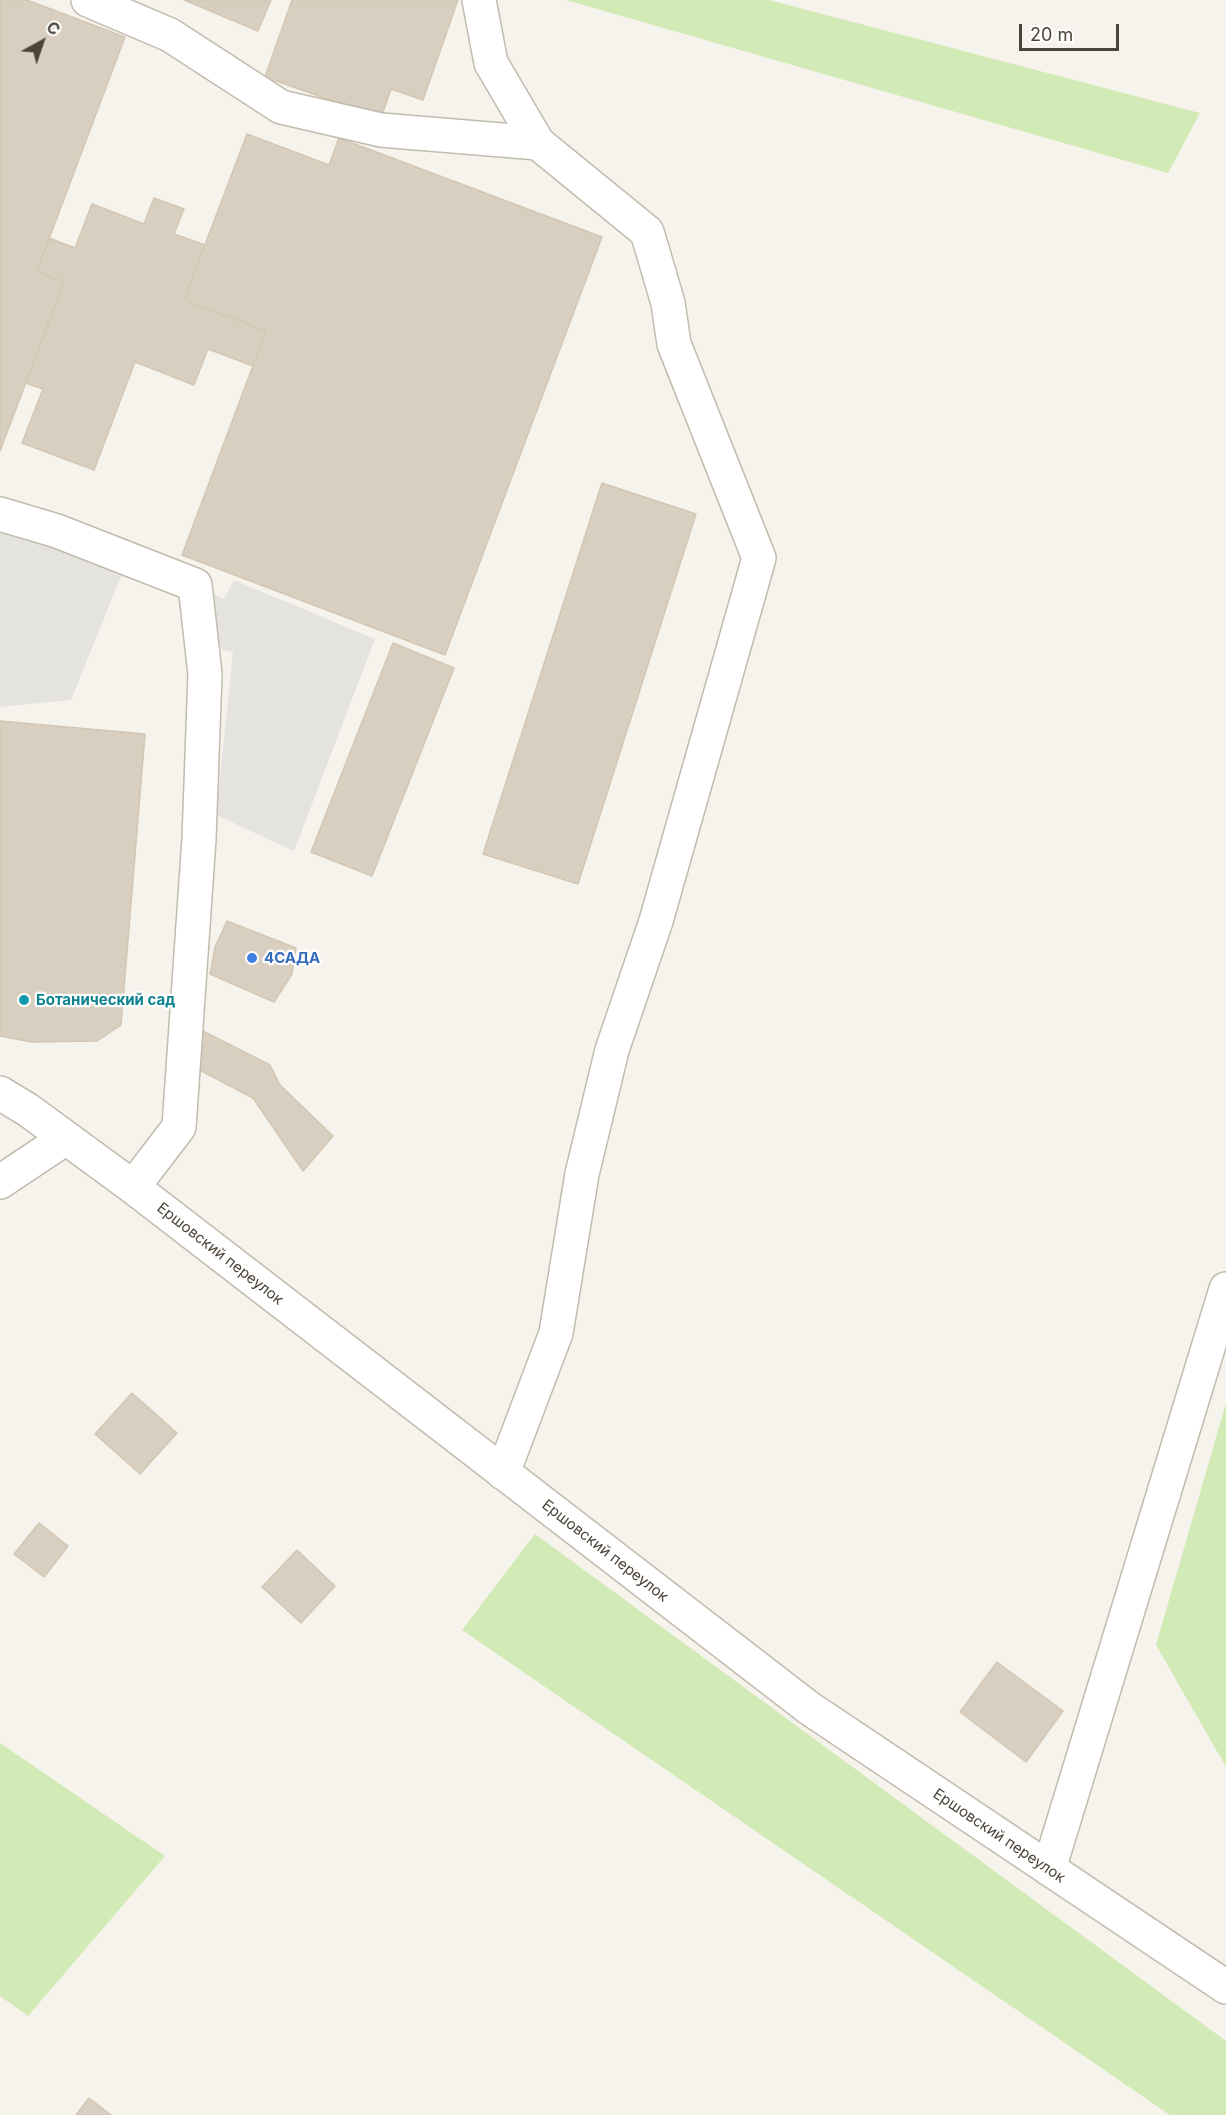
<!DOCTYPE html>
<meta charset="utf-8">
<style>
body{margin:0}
#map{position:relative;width:1226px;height:2115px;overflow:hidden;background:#f6f3ec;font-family:Inter,sans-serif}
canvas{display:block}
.north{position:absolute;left:12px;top:12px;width:60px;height:60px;-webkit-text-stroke:4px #fff;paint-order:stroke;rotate:40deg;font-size:16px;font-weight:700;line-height:24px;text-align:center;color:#4b4439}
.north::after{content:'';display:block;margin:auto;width:21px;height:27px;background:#4b4439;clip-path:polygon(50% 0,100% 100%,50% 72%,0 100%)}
.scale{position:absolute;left:1019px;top:24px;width:100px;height:27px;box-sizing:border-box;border:3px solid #4b4439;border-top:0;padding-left:8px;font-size:18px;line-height:21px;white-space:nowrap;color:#4b4439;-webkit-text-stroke:4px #fff;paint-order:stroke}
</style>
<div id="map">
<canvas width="1226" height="2115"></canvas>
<div class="north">С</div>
<div class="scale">20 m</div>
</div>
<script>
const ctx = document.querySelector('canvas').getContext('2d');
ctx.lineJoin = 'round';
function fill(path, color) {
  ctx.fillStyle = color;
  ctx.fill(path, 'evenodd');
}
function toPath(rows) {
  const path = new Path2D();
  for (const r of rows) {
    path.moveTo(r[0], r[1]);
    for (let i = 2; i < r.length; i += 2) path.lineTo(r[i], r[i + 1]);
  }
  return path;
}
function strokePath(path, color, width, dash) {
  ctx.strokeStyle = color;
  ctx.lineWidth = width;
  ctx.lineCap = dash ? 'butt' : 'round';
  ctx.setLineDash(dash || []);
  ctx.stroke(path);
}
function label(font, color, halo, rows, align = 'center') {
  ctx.font = font + ' Inter,sans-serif';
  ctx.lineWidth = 4.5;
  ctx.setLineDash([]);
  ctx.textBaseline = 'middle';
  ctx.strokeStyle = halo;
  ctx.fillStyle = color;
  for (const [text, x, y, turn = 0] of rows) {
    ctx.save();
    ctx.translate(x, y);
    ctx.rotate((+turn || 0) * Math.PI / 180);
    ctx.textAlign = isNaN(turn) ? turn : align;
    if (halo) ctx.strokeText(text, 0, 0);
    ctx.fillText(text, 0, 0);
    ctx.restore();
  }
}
fill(toPath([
 [566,0,769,0,1200,113,1168,173],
 [1226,1403,1226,1767,1156,1645],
 [535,1534,1226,2041,1226,2115,1170,2115,462,1630],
 [0,1743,165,1856,28,2016,0,1996]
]), '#d2eab5');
fill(toPath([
 [0,514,128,559,71,700,0,707],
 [234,580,375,639,294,851,216,815,233,652,222,650,195,585,224,599]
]), '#e5e3e0');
const building = toPath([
 [0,0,27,0,125,37,37,271,64,282,0,451,0,0],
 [184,0,271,0,258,31,184,0],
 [292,0,458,0,423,100,391,89,381,118,265,77,292,0],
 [247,134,329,165,339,138,602,237,445,655,182,555,266,331,184,300,247,134],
 [154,198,184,209,174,234,205,245,184,300,266,331,253,366,208,349,194,385,135,362,94,470,22,443,43,389,26,383,64,282,37,271,49,238,75,248,92,204,144,224,154,198],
 [602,483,696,514,578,884,483,854,602,483],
 [393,643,454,668,372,876,311,852,393,643],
 [0,721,145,734,121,1025,97,1041,32,1042,0,1036,0,721],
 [227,921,296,948,292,974,274,1002,210,974,215,947,227,921],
 [193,1026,270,1065,280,1085,333,1136,303,1171,253,1098,190,1065,193,1026],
 [132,1393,177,1433,140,1474,95,1434,132,1393],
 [39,1523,68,1546,44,1577,14,1554,39,1523],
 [297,1550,335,1586,301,1623,262,1587,297,1550],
 [997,1662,1063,1711,1026,1762,960,1712,997,1662],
 [89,2098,111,2115,76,2115,89,2098]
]);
fill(building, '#d8cfc1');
strokePath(building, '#d3c7b4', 1.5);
const minor = toPath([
 [88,0,170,35,281,107,381,130,538,143],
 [479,0,491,63,538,143,647,232,668,303,674,344,759,558,656,921,612,1050,582,1174,556,1333,503,1473],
 [0,514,57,531,195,585,205,674,199,839,179,1127,133,1187],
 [0,1093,28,1110,133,1187,809,1708,1226,1987],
 [0,1182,66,1138],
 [1049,1869,1226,1289]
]);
strokePath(minor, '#c2bbae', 36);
strokePath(minor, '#fff', 33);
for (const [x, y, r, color] of [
 [252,958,6,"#3f7fe0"],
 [24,1000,6,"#0f9aa8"]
]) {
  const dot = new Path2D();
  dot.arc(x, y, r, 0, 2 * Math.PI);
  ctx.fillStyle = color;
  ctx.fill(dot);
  strokePath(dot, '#fff', 2);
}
label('bold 15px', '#366cbe', '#fff', [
 ["4САДА",264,958]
], 'left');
label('bold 15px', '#0d838f', '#fff', [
 ["Ботанический сад",36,1000]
], 'left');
label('15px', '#4b4439', '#fff', [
 ["Ершовский переулок",220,1254,38],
 ["Ершовский переулок",605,1551,38],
 ["Ершовский переулок",999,1836,34]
]);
</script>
